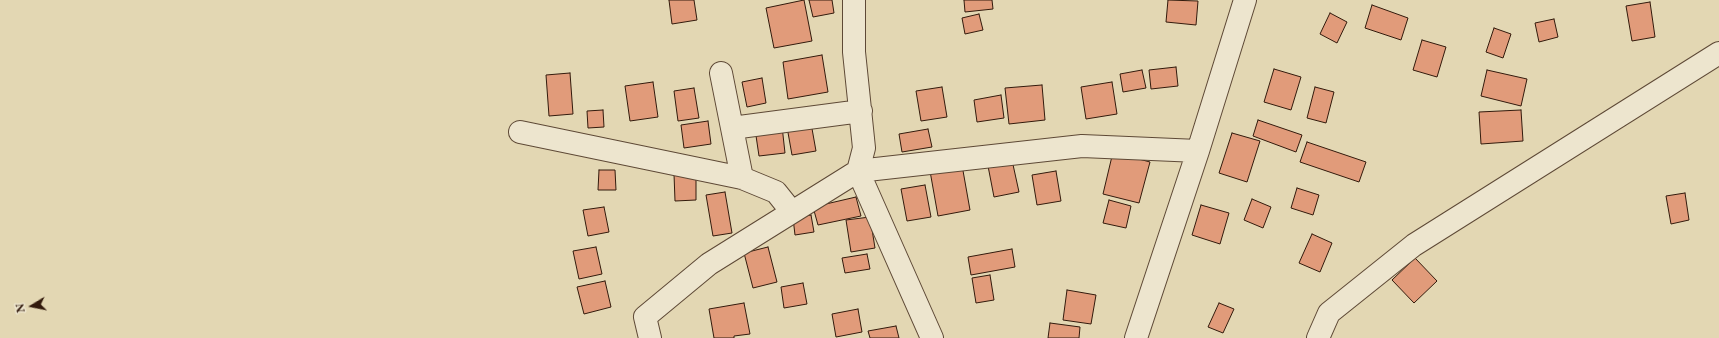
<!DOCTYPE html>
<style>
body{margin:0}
#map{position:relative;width:1719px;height:338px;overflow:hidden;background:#e3d7b3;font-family:"EB Garamond",serif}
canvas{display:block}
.north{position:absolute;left:12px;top:286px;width:40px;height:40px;-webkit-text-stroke:3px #ede5ce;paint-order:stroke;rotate:260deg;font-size:11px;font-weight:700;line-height:16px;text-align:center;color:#321a0c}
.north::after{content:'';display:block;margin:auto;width:14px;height:18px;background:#321a0c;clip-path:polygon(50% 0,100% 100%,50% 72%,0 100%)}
</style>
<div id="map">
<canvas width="1719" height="338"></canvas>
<div class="north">N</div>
</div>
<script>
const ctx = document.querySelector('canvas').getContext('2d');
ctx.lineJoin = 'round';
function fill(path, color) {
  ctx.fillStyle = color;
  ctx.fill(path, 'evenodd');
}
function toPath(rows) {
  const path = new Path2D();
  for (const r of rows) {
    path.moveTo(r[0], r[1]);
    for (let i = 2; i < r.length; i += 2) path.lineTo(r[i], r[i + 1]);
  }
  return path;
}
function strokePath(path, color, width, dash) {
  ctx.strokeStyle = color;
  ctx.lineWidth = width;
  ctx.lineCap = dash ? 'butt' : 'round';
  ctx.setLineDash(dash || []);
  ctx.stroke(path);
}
const building = toPath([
 [669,0,694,0,697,20,672,24,669,0],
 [804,0,812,41,774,48,766,8,804,0],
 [809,0,832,0,834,13,813,17,809,0],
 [964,0,992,0,993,9,965,12,964,0],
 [1168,0,1198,1,1196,25,1166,22,1168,0],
 [1650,2,1655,37,1632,41,1626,6,1650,2],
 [1372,5,1408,18,1401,40,1365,28,1372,5],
 [1330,13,1347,22,1337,43,1320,34,1330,13],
 [979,14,983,30,965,34,962,18,979,14],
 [1554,19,1558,37,1539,42,1535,23,1554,19],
 [1494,28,1511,34,1503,58,1486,52,1494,28],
 [1422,40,1446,47,1437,77,1413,70,1422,40],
 [822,55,828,92,788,99,783,62,822,55],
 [1176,67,1178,86,1151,89,1149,70,1176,67],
 [1274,69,1301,77,1291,110,1264,102,1274,69],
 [1142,70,1146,88,1123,92,1120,74,1142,70],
 [1487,70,1527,79,1521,106,1481,96,1487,70],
 [570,73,573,114,549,116,546,75,570,73],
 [762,78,766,103,747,107,742,82,762,78],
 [653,82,658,117,630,121,625,86,653,82],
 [1112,82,1117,114,1086,119,1081,87,1112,82],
 [1042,85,1045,120,1009,124,1005,88,1042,85],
 [942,87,947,117,921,121,916,91,942,87],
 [1315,87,1334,92,1326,123,1307,118,1315,87],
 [694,88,699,118,678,121,674,91,694,88],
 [1001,95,1004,118,977,122,974,100,1001,95],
 [603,110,604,127,588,128,587,111,603,110],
 [1521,110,1523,141,1481,144,1479,112,1521,110],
 [1258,120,1302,135,1296,152,1253,136,1258,120],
 [708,121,711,144,684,148,681,125,708,121],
 [811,123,816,151,792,155,787,127,811,123],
 [782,126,785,153,759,156,755,129,782,126],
 [928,129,932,147,902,152,899,134,928,129],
 [1232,133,1260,141,1247,182,1219,173,1232,133],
 [1307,142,1366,162,1359,182,1300,162,1307,142],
 [1113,152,1150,162,1139,203,1103,194,1113,152],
 [1012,160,1019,192,994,197,988,166,1012,160],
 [962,165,970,210,938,216,930,171,962,165],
 [599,170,615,170,616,190,598,190,599,170],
 [1056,171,1061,201,1037,205,1032,175,1056,171],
 [674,174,696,174,696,200,675,201,674,174],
 [925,185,931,217,907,221,901,189,925,185],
 [1297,188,1319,195,1313,215,1291,208,1297,188],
 [725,192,732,233,713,236,706,195,725,192],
 [1685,193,1689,220,1671,224,1666,196,1685,193],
 [856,197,861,216,818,225,813,207,856,197],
 [1252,199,1271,207,1263,228,1244,220,1252,199],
 [1109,200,1131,206,1126,228,1103,223,1109,200],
 [1201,205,1229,213,1220,244,1192,235,1201,205],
 [604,207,609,232,588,236,583,210,604,207],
 [811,215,814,232,795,235,793,218,811,215],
 [870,217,875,248,851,252,846,220,870,217],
 [1312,234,1332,243,1320,272,1299,263,1312,234],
 [596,247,602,274,579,279,573,251,596,247],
 [768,247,777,282,753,288,744,253,768,247],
 [1012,249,1015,267,971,275,968,257,1012,249],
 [867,254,870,269,845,273,842,258,867,254],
 [1415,258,1437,281,1414,303,1392,280,1415,258],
 [990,275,994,300,976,303,972,278,990,275],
 [605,281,611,307,584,314,577,287,605,281],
 [803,283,807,304,784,308,781,287,803,283],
 [1067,290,1096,295,1091,324,1063,320,1067,290],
 [744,303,750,334,734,336,734,338,714,338,709,309,744,303],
 [1219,303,1234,309,1223,333,1208,327,1219,303],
 [858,309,862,332,836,337,832,314,858,309],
 [1050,323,1080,327,1079,338,1048,338,1050,323],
 [896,326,899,338,870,338,868,331,896,326]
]);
fill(building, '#e19b7a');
strokePath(building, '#321a0c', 1);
const minor = toPath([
 [854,0,854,52,864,148,858,171,932,338],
 [721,73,742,178],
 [732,128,861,111],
 [520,132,742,178,776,192,792,212],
 [650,338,645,317,709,264,858,171,1082,146,1198,151],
 [1136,338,1198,151,1245,0],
 [1318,338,1329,313,1414,245,1719,53]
]);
strokePath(minor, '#5e4936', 24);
strokePath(minor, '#ede5ce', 22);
</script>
